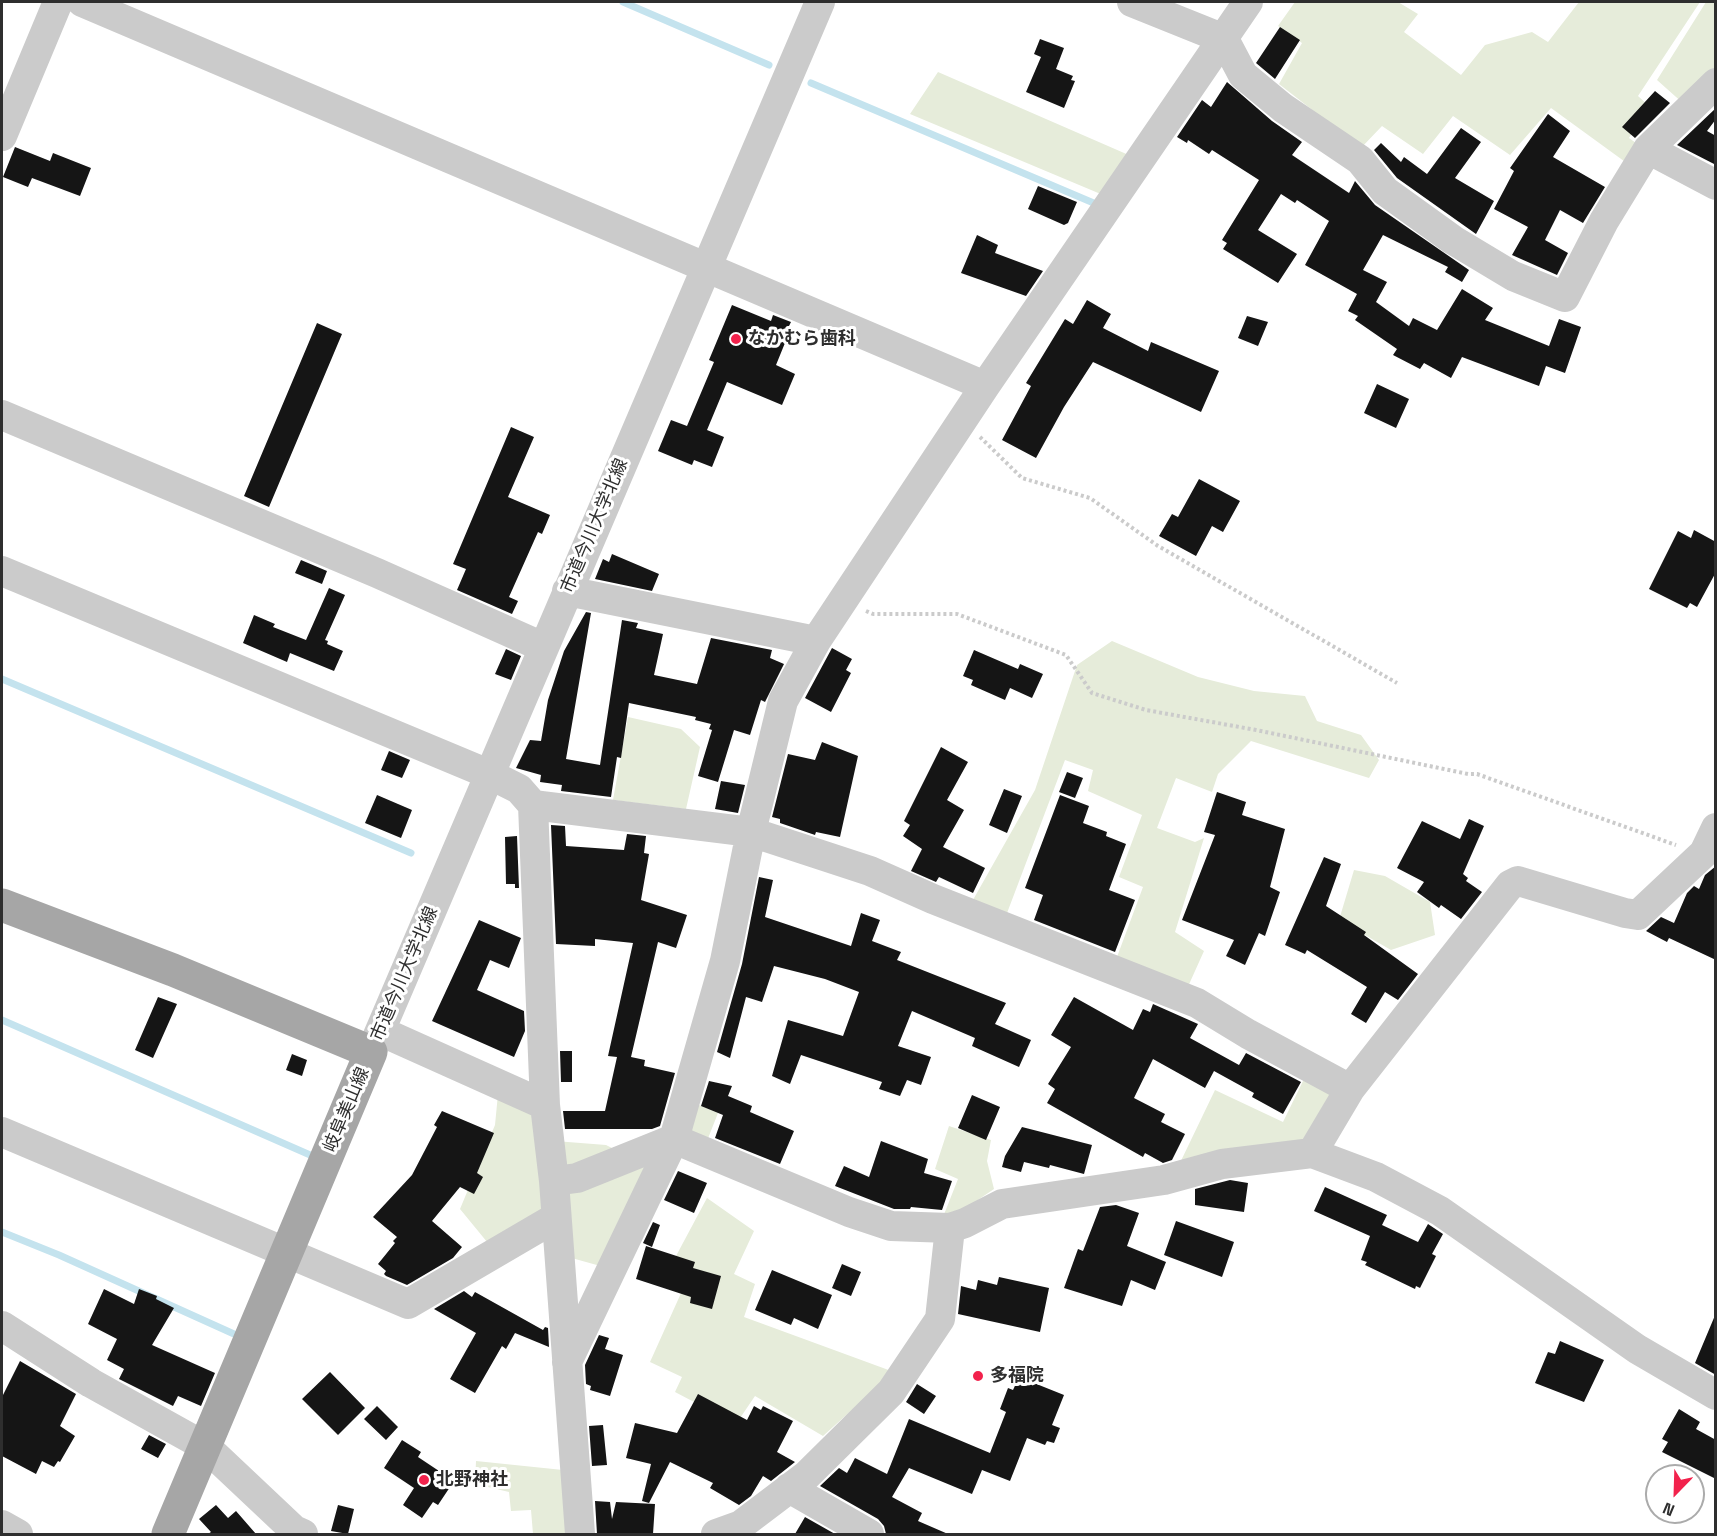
<!DOCTYPE html>
<meta charset="utf-8">
<style>
body{margin:0}
#map{position:relative;width:1717px;height:1536px;overflow:hidden;background:#fff;font-family:"Space Grotesk",sans-serif}
canvas{display:block}
.frame{position:absolute;inset:0;border:3px solid #2e2e2e;pointer-events:none}
.north{position:absolute;left:1645px;top:1464px;width:60px;height:60px;box-sizing:border-box;background:#fff;border:2px solid #ababab;border-radius:50%;rotate:203deg;font-size:16px;font-weight:700;line-height:24px;text-align:center;color:#2e2e2e}
.north::after{content:'';display:block;margin:auto;width:21px;height:27px;background:#f2224c;clip-path:polygon(50% 0,100% 100%,50% 72%,0 100%)}
</style>
<div id="map">
<canvas width="1717" height="1536"></canvas>
<div class="frame"></div>
<div class="north">N</div>
</div>
<script>
const ctx = document.querySelector('canvas').getContext('2d');
ctx.lineJoin = 'round';
function fill(path, color) {
  ctx.fillStyle = color;
  ctx.fill(path, 'evenodd');
}
function toPath(rows) {
  const path = new Path2D();
  for (const r of rows) {
    path.moveTo(r[0], r[1]);
    for (let i = 2; i < r.length; i += 2) path.lineTo(r[i], r[i + 1]);
  }
  return path;
}
function strokePath(path, color, width, dash) {
  ctx.strokeStyle = color;
  ctx.lineWidth = width;
  ctx.lineCap = dash ? 'butt' : 'round';
  ctx.setLineDash(dash || []);
  ctx.stroke(path);
}
function label(font, color, halo, rows, align = 'center') {
  ctx.font = font + ' "Space Grotesk","Noto Sans JP",sans-serif';
  ctx.lineWidth = 6;
  ctx.setLineDash([]);
  ctx.textBaseline = 'middle';
  ctx.strokeStyle = halo;
  ctx.fillStyle = color;
  for (const [text, x, y, turn = 0] of rows) {
    ctx.save();
    ctx.translate(x, y);
    ctx.rotate((+turn || 0) * Math.PI / 180);
    ctx.textAlign = isNaN(turn) ? turn : align;
    if (halo) ctx.strokeText(text, 0, 0);
    ctx.fillText(text, 0, 0);
    ctx.restore();
  }
}
fill(toPath([
 [1295,2,1398,2,1418,14,1404,32,1461,75,1485,45,1532,32,1548,42,1579,2,1700,2,1638,96,1649,106,1629,138,1643,148,1628,164,1551,108,1510,155,1453,116,1423,154,1382,126,1361,148,1279,84,1302,43,1278,26],
 [1706,2,1715,2,1715,70,1685,105,1657,80],
 [938,72,1131,156,1103,195,910,114],
 [1112,641,1198,677,1254,691,1305,696,1317,721,1361,735,1379,760,1369,778,1251,741,1218,774,1212,792,1176,778,1157,828,1195,842,1204,838,1175,932,1204,951,1186,991,1114,965,1143,887,1119,877,1142,815,1088,791,1093,770,1065,760,1004,921,969,907,1035,790,1077,665],
 [628,717,681,729,700,747,686,809,613,800],
 [1354,870,1385,876,1430,902,1435,935,1391,950,1339,920],
 [1304,1079,1335,1094,1302,1150,1178,1167,1215,1090,1283,1122],
 [498,1094,542,1119,548,1206,492,1248,460,1209,495,1125],
 [694,1103,718,1113,707,1141,687,1128],
 [949,1126,991,1140,987,1161,994,1189,957,1214,943,1217,958,1179,935,1169],
 [555,1141,606,1145,620,1152,571,1173],
 [660,1151,604,1267,568,1257,568,1186],
 [707,1198,754,1231,734,1274,755,1284,744,1317,894,1372,823,1436,755,1396,736,1424,675,1392,682,1377,650,1362,691,1271,676,1256],
 [476,1461,563,1470,566,1534,533,1534,531,1510,511,1511,509,1492,475,1484]
]), '#e6ecda');
strokePath(toPath([
 [623,2,769,65],
 [811,83,1096,204],
 [2,679,411,853],
 [2,1020,317,1158],
 [2,1232,59,1255,234,1334]
]), '#c4e3ee', 7);
fill(toPath([
 [1280,27,1300,40,1275,79,1256,63],
 [1040,39,1064,48,1056,69,1073,76,1071,80,1075,81,1064,108,1026,92,1041,57,1034,54],
 [1227,82,1272,121,1302,142,1292,155,1349,193,1355,181,1375,205,1469,270,1462,282,1445,272,1448,267,1383,235,1363,270,1387,282,1376,302,1409,326,1413,318,1437,330,1462,289,1493,308,1485,320,1549,346,1559,319,1581,327,1565,373,1546,366,1539,386,1462,357,1451,378,1424,363,1420,369,1393,355,1397,349,1355,320,1358,316,1348,311,1357,294,1305,265,1329,221,1297,200,1295,203,1281,194,1258,230,1297,254,1278,283,1223,249,1227,243,1222,240,1259,180,1212,150,1209,154,1188,140,1187,143,1177,137,1202,100,1211,107],
 [1655,91,1670,103,1635,138,1622,127],
 [1716,108,1716,119,1707,131,1716,136,1716,165,1677,145],
 [1548,114,1570,131,1553,157,1605,187,1583,223,1560,210,1545,240,1568,253,1557,275,1512,255,1528,227,1494,209,1514,171,1510,168],
 [1461,128,1481,142,1455,178,1494,201,1476,234,1397,178,1374,150,1381,143,1401,162,1404,157,1427,174],
 [15,147,50,161,53,153,91,168,80,196,32,178,28,187,3,177],
 [1038,186,1077,202,1068,223,1064,225,1028,209],
 [977,235,998,245,995,253,1043,271,1026,296,961,273],
 [1087,300,1111,314,1103,328,1148,351,1151,342,1219,371,1201,412,1093,362,1064,407,1036,458,1002,440,1031,386,1026,383,1065,319,1073,324],
 [732,305,771,321,773,315,791,322,784,336,787,338,776,365,795,374,782,405,727,382,707,430,724,437,712,467,694,460,692,465,658,451,671,420,687,426,714,362,709,360],
 [1247,316,1268,322,1258,346,1238,338],
 [317,323,342,334,269,507,244,496],
 [1377,384,1409,399,1396,428,1364,413],
 [511,427,534,437,508,497,550,515,542,534,538,532,509,597,518,601,512,614,457,590,466,569,453,564],
 [1199,479,1240,501,1223,532,1212,526,1196,556,1159,536,1172,514,1178,517],
 [1694,530,1716,542,1716,572,1697,607,1690,603,1687,608,1649,589,1678,531,1691,538],
 [612,554,659,574,652,591,595,579,603,559,609,562],
 [301,560,327,571,322,584,295,573],
 [329,588,345,595,325,640,328,641,327,644,343,651,334,671,290,653,287,662,243,643,254,615,275,624,273,627,306,640],
 [586,612,591,613,566,759,600,765,622,620,638,623,636,628,663,634,654,675,697,684,711,638,772,650,770,658,784,664,765,702,761,700,750,735,734,730,718,782,698,776,712,730,709,729,711,724,695,720,696,717,629,703,621,758,617,757,611,797,561,791,562,785,540,782,541,775,516,768,530,740,541,741,548,700,564,651],
 [832,648,852,659,846,670,851,673,831,712,805,698],
 [506,649,521,656,511,680,495,674],
 [974,650,1018,669,1020,664,1043,674,1032,698,1010,688,1005,700,971,685,973,680,963,676],
 [822,742,858,756,840,837,816,832,815,835,780,823,780,819,772,817,788,754,815,760],
 [941,747,968,762,947,800,964,810,943,847,985,868,973,893,939,877,936,882,911,871,922,849,903,836,910,825,904,821],
 [389,751,410,760,402,778,381,770],
 [1067,772,1083,778,1075,798,1059,792],
 [721,781,745,785,738,813,715,809],
 [1004,789,1022,796,1007,833,989,825],
 [1217,792,1246,802,1242,815,1285,829,1270,887,1280,892,1265,936,1259,933,1245,965,1226,956,1234,940,1182,920,1215,835,1204,832],
 [377,795,412,810,401,838,365,823],
 [1060,795,1089,806,1083,823,1107,832,1106,836,1126,844,1109,890,1135,900,1115,952,1034,920,1043,895,1025,888],
 [1469,819,1484,826,1463,874,1468,878,1466,881,1482,892,1461,919,1441,905,1439,908,1417,892,1424,882,1397,868,1422,821,1460,839],
 [551,825,565,826,566,846,624,850,627,834,646,836,644,853,649,854,641,900,687,915,676,948,658,942,631,1057,645,1060,644,1066,675,1073,660,1126,652,1129,565,1129,563,1111,605,1111,617,1057,608,1056,633,943,595,939,595,946,556,944],
 [517,836,519,888,515,888,515,884,506,884,505,837],
 [1324,857,1341,864,1326,906,1366,932,1364,935,1418,974,1398,1000,1385,992,1366,1023,1351,1014,1367,987,1307,950,1305,954,1285,945],
 [1716,866,1716,960,1669,938,1667,942,1646,931,1661,917,1674,923,1687,893,1694,886,1699,889,1705,875],
 [759,877,773,880,765,917,851,946,861,913,880,920,872,941,901,952,897,960,1006,1003,995,1024,1031,1040,1019,1067,972,1046,975,1038,912,1011,898,1046,931,1057,921,1085,907,1080,900,1096,879,1089,882,1082,801,1055,790,1084,772,1076,788,1020,843,1036,859,992,825,979,774,966,762,1002,746,997,730,1058,717,1052,742,964],
 [479,920,521,938,509,968,490,960,477,990,524,1011,525,1031,514,1057,432,1021],
 [158,997,177,1004,153,1058,135,1050],
 [1074,997,1133,1030,1143,1009,1150,1012,1153,1004,1198,1024,1190,1038,1239,1065,1246,1053,1301,1082,1283,1114,1252,1097,1254,1093,1214,1071,1205,1088,1153,1059,1134,1098,1165,1114,1161,1122,1185,1134,1172,1160,1163,1163,1145,1153,1143,1157,1047,1103,1055,1089,1048,1084,1071,1047,1051,1035],
 [560,1051,572,1051,572,1082,561,1082],
 [292,1054,307,1060,302,1076,286,1070],
 [709,1081,732,1086,728,1096,752,1106,750,1112,794,1131,780,1164,715,1138,723,1115,701,1106],
 [972,1095,1000,1107,986,1140,958,1128],
 [442,1111,494,1133,477,1173,483,1177,474,1194,460,1187,432,1221,462,1247,453,1258,407,1285,386,1276,384,1274,386,1271,378,1264,395,1243,393,1241,397,1237,373,1217,412,1175,437,1127,434,1125],
 [1022,1127,1092,1145,1084,1174,1050,1165,1049,1168,1024,1162,1021,1172,1002,1167,1005,1156],
 [881,1141,928,1159,924,1173,952,1181,942,1210,911,1207,910,1209,894,1209,835,1186,844,1166,869,1177],
 [678,1171,707,1183,694,1213,664,1200],
 [1230,1180,1248,1183,1244,1212,1195,1205,1195,1189],
 [1325,1187,1387,1215,1382,1225,1418,1242,1428,1224,1443,1234,1432,1254,1436,1256,1420,1288,1416,1286,1415,1289,1365,1265,1367,1262,1361,1260,1370,1236,1314,1211],
 [1116,1205,1139,1213,1127,1246,1166,1262,1155,1290,1131,1280,1122,1306,1064,1288,1078,1249,1083,1251,1100,1207],
 [1176,1221,1234,1242,1222,1277,1164,1255],
 [653,1222,660,1225,652,1247,643,1243],
 [646,1246,695,1262,693,1268,721,1276,712,1309,690,1303,691,1297,636,1279],
 [842,1264,861,1272,851,1296,832,1288],
 [772,1270,832,1295,818,1329,794,1318,791,1325,755,1310],
 [999,1277,1049,1288,1040,1332,958,1314,961,1286,976,1290,978,1280,997,1285],
 [104,1289,134,1304,139,1289,157,1296,156,1299,174,1308,152,1345,215,1373,201,1406,178,1396,173,1406,119,1379,124,1369,107,1360,117,1339,88,1324],
 [464,1291,472,1297,475,1292,543,1330,545,1327,548,1328,549,1347,515,1333,506,1349,502,1346,475,1393,450,1379,476,1333,434,1309],
 [1716,1313,1716,1375,1695,1363],
 [599,1335,609,1338,605,1349,623,1355,610,1396,590,1390,591,1386,586,1384,585,1365],
 [1560,1341,1604,1360,1584,1402,1535,1383,1548,1352,1555,1354],
 [20,1361,76,1394,60,1426,75,1436,60,1462,58,1461,54,1467,42,1461,36,1474,2,1456,2,1397],
 [330,1372,365,1408,338,1435,302,1399],
 [1019,1377,1064,1395,1052,1425,1060,1428,1054,1443,1047,1441,1045,1445,1027,1438,1010,1481,982,1470,972,1494,909,1468,892,1497,922,1513,918,1521,948,1534,886,1534,884,1526,878,1519,820,1486,839,1468,847,1473,855,1458,887,1474,909,1419,990,1453,1006,1412,1000,1409,1008,1388,1013,1390],
 [917,1384,936,1396,924,1414,906,1402],
 [698,1394,747,1420,754,1406,761,1410,763,1406,793,1421,777,1452,795,1462,771,1481,763,1476,751,1496,739,1505,710,1488,713,1483,670,1462,649,1503,642,1501,651,1464,626,1458,635,1423,677,1433],
 [377,1406,398,1427,386,1440,364,1419],
 [1679,1409,1700,1422,1696,1429,1716,1440,1716,1479,1662,1452,1668,1442,1662,1439],
 [603,1425,607,1465,592,1466,589,1426],
 [149,1435,166,1444,158,1458,141,1449],
 [402,1440,421,1452,418,1457,454,1481,438,1505,433,1502,422,1518,403,1505,414,1488,384,1468],
 [595,1501,610,1502,612,1519,616,1502,655,1504,653,1534,597,1534],
 [216,1505,228,1518,236,1511,256,1534,208,1534,211,1532,199,1519],
 [338,1505,354,1509,348,1534,331,1531],
 [805,1517,835,1534,795,1534]
]), '#151515');
strokePath(toPath([
 [980,437,1022,478,1090,498,1158,546,1397,683],
 [866,611,873,614,957,614,1066,655,1092,693,1146,710,1256,730,1468,774,1477,774,1676,845]
]), '#cbcbcb', 4, [3, 3]);
strokePath(toPath([
 [82,2,985,386],
 [1132,2,1224,39,1243,75,1283,108,1360,160,1385,191,1453,240,1513,276,1565,297,1604,221,1648,149,1716,83],
 [2,136,58,2],
 [1648,149,1716,185],
 [2,415,377,573,543,647],
 [2,571,491,775,519,789,533,805,751,832,870,871,933,899,1197,1003,1248,1034,1350,1089],
 [567,591,816,641],
 [533,805,545,1105,554,1181,580,1534],
 [380,1031,545,1105],
 [371,1052,820,2],
 [2,1132,408,1304,555,1218],
 [1312,1153,1350,1089,1510,885,1518,881,1625,913,1638,915,1704,853,1716,828],
 [554,1181,577,1178,674,1139,849,1212,891,1226,950,1228,965,1223,1002,1204,1164,1180,1222,1164,1312,1153,1376,1177,1440,1211,1637,1349,1716,1395],
 [2,1326,91,1383,206,1447,294,1530,303,1534],
 [567,1362,674,1139,725,961,751,832,783,701,816,641,985,386,1248,2],
 [789,1488,869,1534],
 [2,1525,18,1534],
 [716,1534,741,1525,807,1475,891,1392,940,1319,950,1228]
]), '#cbcbcb', 30);
strokePath(toPath([
 [2,905,173,970,371,1052,168,1534]
]), '#a6a6a6', 33);
for (const [x, y, r, color] of [
 [736,339,6,"#f2224c"],
 [978,1376,6,"#f2224c"],
 [424,1480,6,"#f2224c"]
]) {
  const dot = new Path2D();
  dot.arc(x, y, r, 0, 2 * Math.PI);
  ctx.fillStyle = color;
  ctx.fill(dot);
  strokePath(dot, '#fff', 2);
}
label('bold 18px', '#2e2e2e', '#fff', [
 ["なかむら歯科",748,339],
 ["多福院",990,1376],
 ["北野神社",436,1480]
], 'left');
label('18px', '#2e2e2e', '#fff', [
 ["市道今川大学北線",595,526,-67],
 ["市道今川大学北線",405,974,-67],
 ["岐阜美山線",347,1110,-67]
]);
</script>
